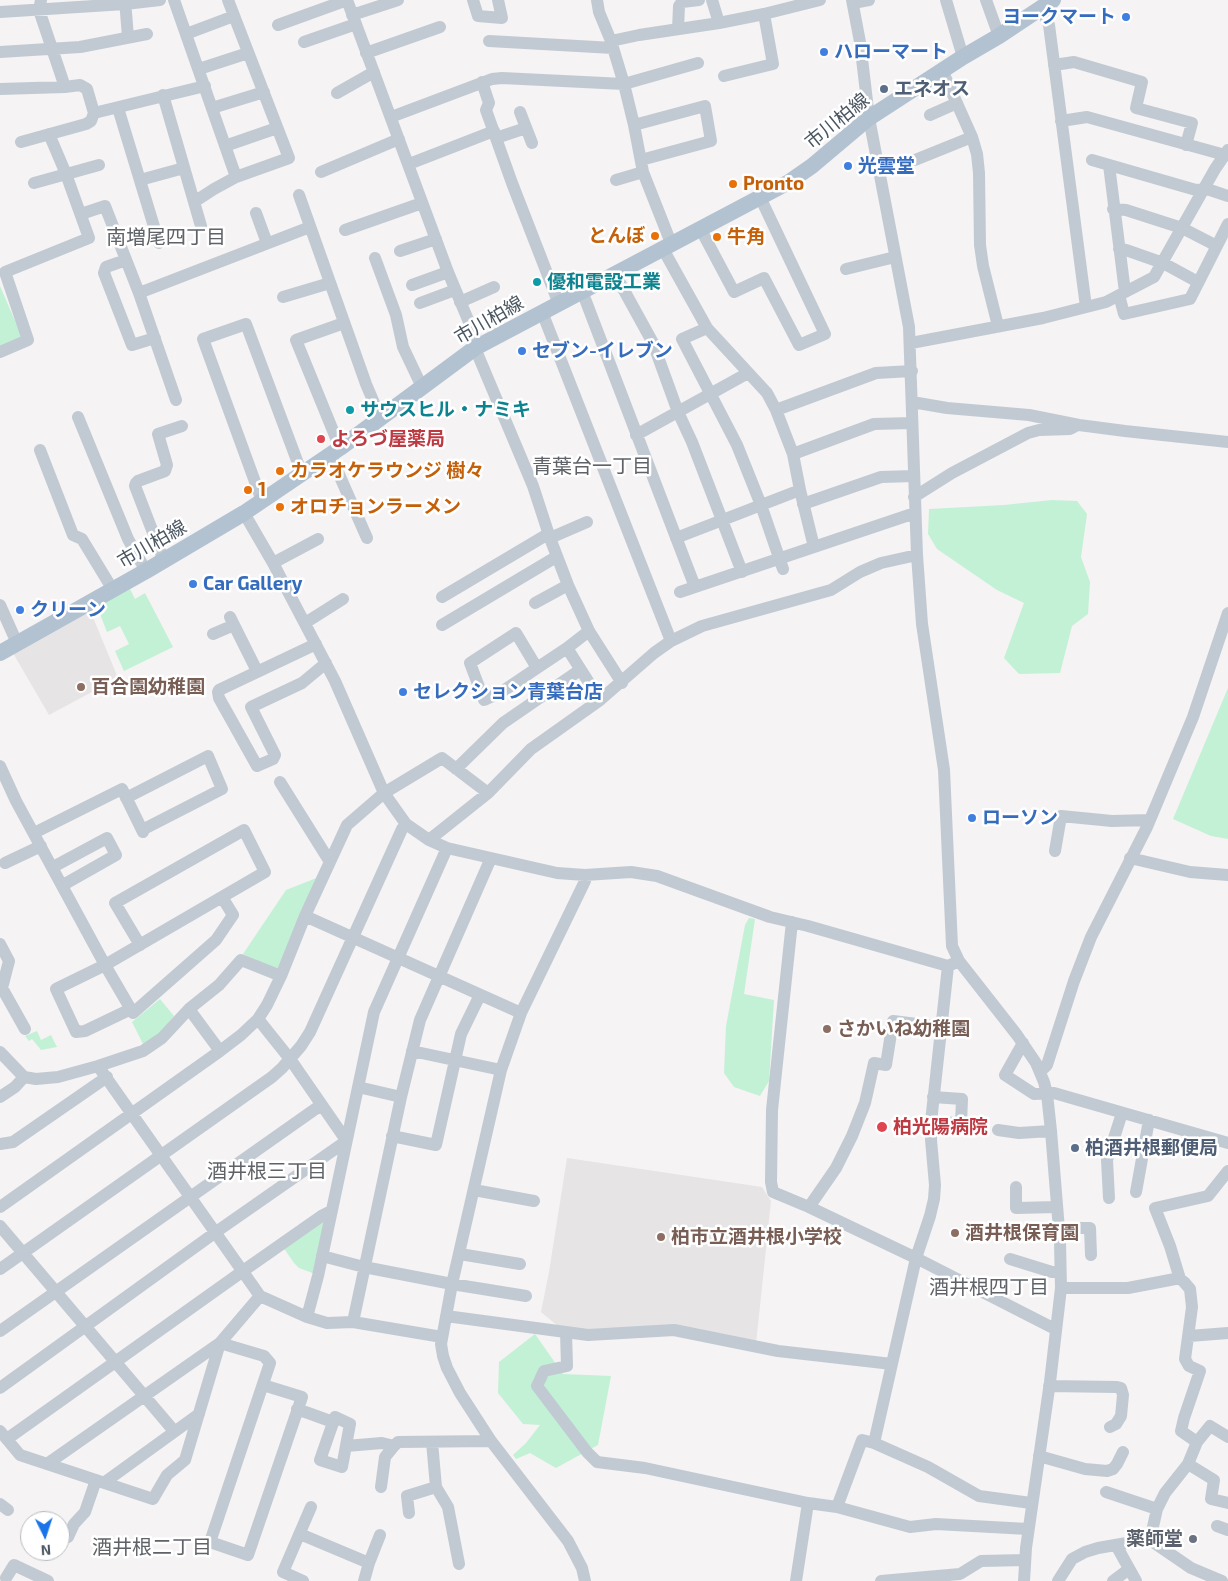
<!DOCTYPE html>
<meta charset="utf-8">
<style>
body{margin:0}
#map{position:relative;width:1228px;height:1581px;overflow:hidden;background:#f5f3f3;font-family:"Exo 2",sans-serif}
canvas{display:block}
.north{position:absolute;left:20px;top:1511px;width:50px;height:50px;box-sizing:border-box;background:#fff;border:1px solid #b7bbc0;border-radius:50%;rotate:176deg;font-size:14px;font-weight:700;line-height:20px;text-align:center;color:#4a5661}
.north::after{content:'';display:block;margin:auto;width:18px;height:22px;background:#1a73e8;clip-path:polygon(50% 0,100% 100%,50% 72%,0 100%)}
</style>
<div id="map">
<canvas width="1228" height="1581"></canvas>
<div class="north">N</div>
</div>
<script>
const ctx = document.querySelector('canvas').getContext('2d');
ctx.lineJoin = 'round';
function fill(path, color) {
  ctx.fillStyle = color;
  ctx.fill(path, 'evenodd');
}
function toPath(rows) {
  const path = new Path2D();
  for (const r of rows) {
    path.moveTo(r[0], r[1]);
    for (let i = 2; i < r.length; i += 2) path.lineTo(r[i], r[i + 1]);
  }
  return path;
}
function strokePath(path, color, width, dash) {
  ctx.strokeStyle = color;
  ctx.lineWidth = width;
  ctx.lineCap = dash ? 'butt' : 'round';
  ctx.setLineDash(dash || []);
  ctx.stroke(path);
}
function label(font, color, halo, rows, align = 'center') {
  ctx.font = font + ' "Exo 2","Noto Sans JP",sans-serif';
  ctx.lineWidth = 5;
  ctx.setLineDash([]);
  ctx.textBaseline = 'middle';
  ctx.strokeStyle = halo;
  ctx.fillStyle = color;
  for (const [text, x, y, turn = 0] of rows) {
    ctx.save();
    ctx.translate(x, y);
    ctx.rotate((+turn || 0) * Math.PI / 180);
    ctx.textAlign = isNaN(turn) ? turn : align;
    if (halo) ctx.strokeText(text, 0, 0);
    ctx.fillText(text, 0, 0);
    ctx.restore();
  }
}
fill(toPath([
 [90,610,118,678,49,715,13,653],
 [567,1158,762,1187,771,1201,756,1344,667,1325,581,1330,559,1327,541,1312,549,1272]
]), '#e6e4e5');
fill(toPath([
 [0,286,22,337,0,347],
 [1052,500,1077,501,1087,514,1081,557,1090,582,1088,614,1072,626,1060,673,1019,674,1004,658,1024,603,997,590,937,549,928,534,929,509,1004,505],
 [130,589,135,599,145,593,173,647,124,671,115,651,129,644,120,626,107,632,100,614,99,605],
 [1228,688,1228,839,1211,836,1173,819],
 [319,877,277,970,243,954,286,890],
 [749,918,755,919,744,994,774,1000,769,1081,760,1096,734,1087,724,1073,726,1026,745,925],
 [160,999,174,1016,159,1035,143,1044,132,1022],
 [37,1031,41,1040,51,1035,57,1047,41,1050,32,1039,29,1041,25,1036],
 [326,1220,315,1274,299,1268,294,1263,283,1247],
 [535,1334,563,1374,611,1376,598,1445,556,1468,530,1453,516,1459,513,1455,526,1443,540,1425,523,1424,498,1393,499,1362]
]), '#c3f1d5');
strokePath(toPath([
 [41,0,39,10,65,87],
 [125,0,128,37],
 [174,0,236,177],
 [347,0,448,272,479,346],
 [473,0,478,16,502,18,498,0],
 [597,0,599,12,611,41,624,84,634,125,643,172,671,243],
 [712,0,719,23],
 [852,0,860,42,869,118,909,327,917,555,922,624,944,770,952,946,959,961,1017,1035,1036,1063,1044,1082,1047,1094,1051,1131,1060,1242,1061,1288,1050,1382,1026,1548,1024,1581],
 [946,0,963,57],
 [986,0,999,36],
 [853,3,869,0],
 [1041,8,1049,25,1086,307],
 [0,12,125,4,160,0],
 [352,15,398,0],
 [278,25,347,0],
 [678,29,679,6,682,2,699,0],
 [186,34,234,16],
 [489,41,613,48],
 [611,41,639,35,719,23,764,14,820,0],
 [304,42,356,24],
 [0,52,80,47,147,34],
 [366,53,440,27],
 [1054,65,1074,62,1142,82,1136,108,1192,123,1186,145],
 [199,69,248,53],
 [942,70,972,137,977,154,979,173,980,245,983,266,998,326],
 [724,76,773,64,764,14],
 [482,82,489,103,486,110,512,183,559,304],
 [0,89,65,87,80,85,87,89,94,113,91,121,86,124,21,142],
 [337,93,374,72],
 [163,95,201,226],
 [118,108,159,243],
 [212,108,264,92],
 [520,112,532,143],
 [94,113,205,86],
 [930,115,957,103],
 [391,117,492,79,502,78,624,84,698,63],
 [1061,121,1087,117,1225,155],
 [634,125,705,106,711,141,641,160],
 [496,138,526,128],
 [225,146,277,128],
 [915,160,972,137],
 [1092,160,1196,190,1207,189,1228,196],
 [409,164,494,131],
 [1109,165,1125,292],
 [321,172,399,139],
 [140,180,184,168],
 [616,180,643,172],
 [34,183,99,165],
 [299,195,366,384,380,417],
 [194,202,214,189,236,177,289,158,228,0],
 [1113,209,1126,210,1182,228,1217,246],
 [256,213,267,243],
 [81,214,105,206,139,293,176,400],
 [700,228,734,292,764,278,799,345,825,334,760,197],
 [345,230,422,203],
 [663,249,707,328,767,393,776,410,793,454,800,490,814,547],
 [1119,249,1126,250,1163,263,1198,282],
 [400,251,436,239],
 [375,258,396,315,403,347,422,387],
 [126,260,106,267,104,273,132,345,155,338],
 [846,269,895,257],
 [615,274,653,343,678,412,692,442,742,572],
 [412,285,448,272],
 [582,291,695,587],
 [139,293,310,227],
 [1119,295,1124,314,1190,299,1228,224],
 [283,297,330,283],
 [460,302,494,287],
 [420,303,455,290],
 [542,312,671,641],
 [707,328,682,339,737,445,761,505,783,569],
 [911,343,1043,318,1106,302,1154,277,1215,169,1228,150],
 [475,348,533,486,550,538,568,585,589,631,622,683],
 [0,352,28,340,5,272,89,238,66,174,49,134],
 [912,402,947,408,1029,415,1079,425,1125,431,1228,442],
 [776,410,876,373,912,371],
 [78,417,128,539,146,571],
 [636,435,748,373],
 [340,448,296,340,344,323],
 [40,450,73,535,82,539,113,590],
 [330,454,367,538],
 [793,454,874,424,912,423],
 [914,497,952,473,1028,433,1039,430,1070,429,1074,427],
 [262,501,203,339,246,324,302,474],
 [803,504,881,477,914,476],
 [244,513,273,563,335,681,384,793,406,824,429,840,447,848,557,873,585,875,631,872,657,876,770,917,808,926,948,966,959,961],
 [550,538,587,522],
 [676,538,800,490],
 [164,561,135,486,136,483,138,481,165,471,167,465,158,434,182,426],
 [273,563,318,539],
 [680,592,915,513],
 [442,597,548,534],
 [535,603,568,585],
 [0,605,17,643],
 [230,617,257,671],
 [305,623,343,599],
 [442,625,556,557],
 [213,634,234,625],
 [316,644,219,690,218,692,219,698,257,766,273,759,275,755,251,707,302,683,326,663],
 [567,648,600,700],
 [537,668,516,633,470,663,484,700,503,691,537,668,567,648,589,631],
 [0,766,16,801,105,965,133,1013,216,940,233,915,222,897],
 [456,769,503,723,580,670],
 [280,782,330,862],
 [126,798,208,756,222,789,142,830],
 [34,833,122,789,143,832],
 [429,840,488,793,531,749,600,700,654,653,671,641,702,626,831,590,860,572,881,563,917,555],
 [1055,851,1061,816,1112,821,1150,820],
 [1130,858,1190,872,1228,875],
 [5,863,41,846],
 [53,867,107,838,116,855,63,885],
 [585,875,585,881,521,1013,501,1070,452,1284,441,1344,443,1356,447,1368,460,1393,491,1441,568,1541,582,1568,585,1581],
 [305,916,521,1013],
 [792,922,772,1110,771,1182,773,1192,809,1207,916,1258,1055,1329],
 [0,944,9,961,2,988,25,1029],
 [131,1009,85,1031,76,1032,56,989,105,965,265,872,244,830,115,903,140,945],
 [189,1009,220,1051],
 [258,1019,290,1059,346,1140],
 [1023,1043,1005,1075,1034,1094,1054,1093,1228,1143],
 [412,1051,501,1070],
 [0,1052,24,1077,36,1079,58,1077,98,1066,143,1051,162,1038,189,1009,219,985,241,960,281,976],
 [98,1066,260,1296,307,1317,327,1323,353,1322,442,1337],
 [1040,1072,1047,1065,1074,981,1091,937,1147,827,1193,717,1228,613],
 [358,1087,401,1097],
 [0,1097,15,1087,24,1077],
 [931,1122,961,1123,962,1099,933,1097],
 [998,1130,1019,1133,1051,1131],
 [392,1136,436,1145,461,1034,480,995],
 [0,1144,13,1142,107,1077],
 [1016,1187,1016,1208,1057,1207],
 [474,1190,534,1201],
 [1136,1192,1149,1120],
 [1109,1198,1107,1160,1122,1113],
 [0,1207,220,1051,241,1035,258,1019,267,1005,281,976,305,916,347,825,384,793,442,758,488,793],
 [809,1207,836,1168,852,1136,865,1103,874,1063,886,1065,893,1021,941,1027],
 [0,1226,174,1431],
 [1059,1228,1090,1228,1091,1255],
 [460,1254,520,1264],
 [322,1256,364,1267,452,1284,526,1296],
 [1010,1259,1052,1272,1060,1272],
 [0,1269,272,1077,282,1068,301,1046,310,1032,402,829,406,824],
 [1180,1279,1170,1246,1155,1208,1208,1196,1228,1171],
 [1061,1288,1128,1288,1175,1279,1180,1279,1184,1282,1190,1289,1192,1307,1185,1359,1189,1366,1200,1371,1184,1418,1181,1431,1197,1442],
 [446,1316,588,1335,674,1330,778,1351,892,1364],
 [307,1317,318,1276,374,1012,447,848],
 [353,1322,401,1097,420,1020,491,858],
 [0,1331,321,1105],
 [566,1332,567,1366,544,1371,537,1386,587,1452,597,1462,645,1468,808,1503,837,1507,862,1440,874,1443,928,1467,979,1496,1031,1503],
 [1189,1336,1228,1333],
 [1049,1386,1117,1387,1121,1388,1123,1395,1121,1416,1116,1424,1110,1427],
 [0,1388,216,1232,345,1142],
 [297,1409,333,1422],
 [335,1417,350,1424,342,1467,320,1460,335,1417],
 [0,1431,20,1455,153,1499,167,1475,185,1460,220,1343,260,1296],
 [7,1439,243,1271,323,1215,331,1211],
 [432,1442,436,1487,448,1507,459,1564],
 [874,1443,916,1258,930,1216,934,1199,935,1185,931,1140,931,1122,948,966],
 [346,1446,382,1443,394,1446,398,1442,491,1441],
 [1039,1456,1085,1469,1107,1471,1113,1469,1117,1464,1123,1452],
 [47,1464,220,1343,264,1356,270,1363,210,1542,248,1555,302,1397,263,1385],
 [1188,1464,1214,1480,1211,1499,1228,1503],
 [105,1482,199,1414],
 [381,1487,385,1457,394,1446],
 [1106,1492,1157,1509],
 [0,1504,8,1510],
 [837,1507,910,1527,936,1524,1028,1529],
 [409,1513,407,1496,436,1487],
 [1217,1526,1228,1530],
 [60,1533,68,1537,74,1524,85,1512,96,1480],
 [300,1534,369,1563],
 [1150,1540,1157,1509,1165,1493,1188,1464,1197,1442,1210,1426,1228,1437],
 [1116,1545,1136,1581],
 [6,1578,14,1565,48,1581],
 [303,1581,283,1572,311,1507],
 [364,1581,369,1563,380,1535],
 [796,1581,808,1503],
 [881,1581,960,1574,981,1561,1025,1560],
 [1058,1581,1072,1559,1085,1552,1098,1548,1144,1540,1150,1540,1191,1568,1222,1581],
 [1113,1581,1129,1569]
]), '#c1cad2', 12);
strokePath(toPath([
 [0,653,146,571,244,513,340,448,475,348,789,182,812,166,869,118,963,57,999,36,1053,0]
]), '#b3c2d1', 16);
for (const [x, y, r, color] of [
 [1126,17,5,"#3f7fe0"],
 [824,52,5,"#3f7fe0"],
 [884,89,5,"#5c6f8a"],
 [848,166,5,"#3f7fe0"],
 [733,184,5,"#e8710a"],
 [655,236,5,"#e8710a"],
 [717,237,5,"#e8710a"],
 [537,282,5,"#0f9aa8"],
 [522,351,5,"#3f7fe0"],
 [350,410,5,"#0f9aa8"],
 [321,439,5,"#e0444e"],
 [280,471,5,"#e8710a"],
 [248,490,5,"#e8710a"],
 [280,507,5,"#e8710a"],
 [193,584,5,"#3f7fe0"],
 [20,610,5,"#3f7fe0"],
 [81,687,5,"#8d6e63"],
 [403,692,5,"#3f7fe0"],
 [972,818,5,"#3f7fe0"],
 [827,1029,5,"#8d6e63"],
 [882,1127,6,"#e0444e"],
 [1075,1148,5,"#5c6f8a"],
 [955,1233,5,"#8d6e63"],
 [661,1237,5,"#8d6e63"],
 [1193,1539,5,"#6b7280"]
]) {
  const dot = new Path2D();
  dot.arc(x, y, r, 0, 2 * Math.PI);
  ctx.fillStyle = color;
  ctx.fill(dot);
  strokePath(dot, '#fff', 2);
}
label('bold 19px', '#366cbe', '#fff', [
 ["ヨークマート",1116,17,"right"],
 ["ハローマート",834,52],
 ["光雲堂",858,166],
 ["セブン-イレブン",532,351],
 ["Car Gallery",203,584],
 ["クリーン",30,610],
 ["セレクション青葉台店",413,692],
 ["ローソン",982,818]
], 'left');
label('bold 19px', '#4e5e75', '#fff', [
 ["エネオス",894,89],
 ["柏酒井根郵便局",1085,1148]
], 'left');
label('19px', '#4a5661', '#fff', [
 ["市川柏線",837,121,-39],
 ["市川柏線",489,320,-30],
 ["市川柏線",152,544,-30]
]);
label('bold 19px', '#c56008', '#fff', [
 ["Pronto",743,184],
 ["とんぼ",645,236,"right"],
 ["牛角",727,237],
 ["カラオケラウンジ 樹々",290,471],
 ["1",258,490],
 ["オロチョンラーメン",290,507]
], 'left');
label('bold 19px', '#0d838f', '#fff', [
 ["優和電設工業",547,282],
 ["サウスヒル・ナミキ",360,410]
], 'left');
label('bold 19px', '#be3a42', '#fff', [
 ["よろづ屋薬局",331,439],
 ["柏光陽病院",893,1127]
], 'left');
label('bold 19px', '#785e54', '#fff', [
 ["百合園幼稚園",91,687],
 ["さかいね幼稚園",837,1029],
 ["酒井根保育園",965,1233],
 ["柏市立酒井根小学校",671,1237]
], 'left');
label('bold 19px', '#5b616d', '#fff', [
 ["薬師堂",1183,1539]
], 'right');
label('20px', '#5f6368', '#fff', [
 ["南増尾四丁目",166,237],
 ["青葉台一丁目",592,466],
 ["酒井根三丁目",267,1171],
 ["酒井根四丁目",989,1287],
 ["酒井根二丁目",152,1547]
]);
</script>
